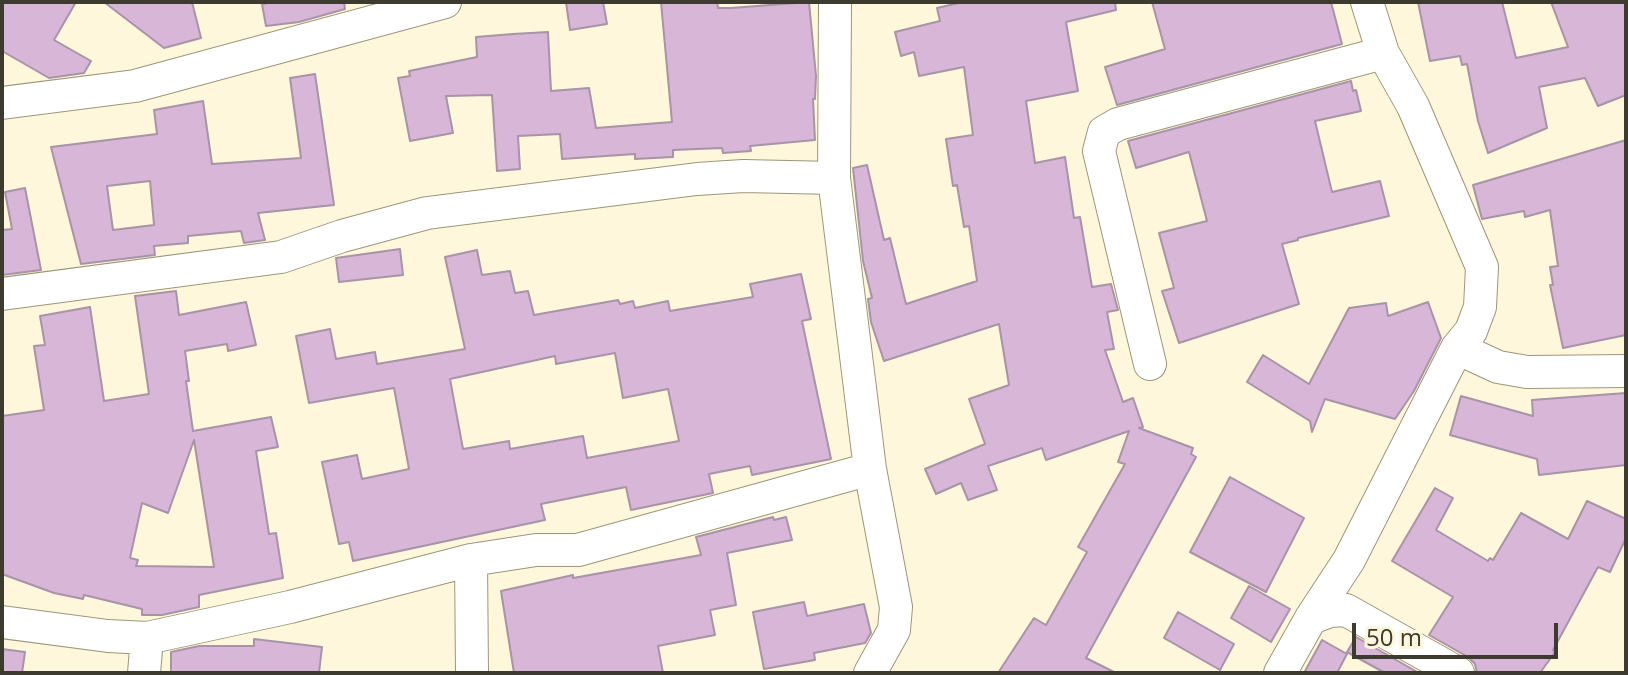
<!DOCTYPE html>
<style>
body{margin:0}
#map{position:relative;width:1628px;height:675px;overflow:hidden;background:#fef7db;font-family:"Open Sans",sans-serif}
canvas{display:block}
.frame{position:absolute;inset:0;border:4px solid #3d3b30;pointer-events:none}
.scale{position:absolute;left:1352px;top:623px;width:206px;height:36px;box-sizing:border-box;border:4px solid #3d3b30;border-top:0;padding-left:10px;font-size:24px;line-height:28px;white-space:nowrap;color:#3d3b30;-webkit-text-stroke:6px #fef7db;paint-order:stroke}
</style>
<div id="map">
<canvas width="1628" height="675"></canvas>
<div class="frame"></div>
<div class="scale">50 m</div>
</div>
<script>
const ctx = document.querySelector('canvas').getContext('2d');
ctx.lineJoin = 'round';
function fill(path, color) {
  ctx.fillStyle = color;
  ctx.fill(path, 'evenodd');
}
function toPath(rows) {
  const path = new Path2D();
  for (const r of rows) {
    path.moveTo(r[0], r[1]);
    for (let i = 2; i < r.length; i += 2) path.lineTo(r[i], r[i + 1]);
  }
  return path;
}
function strokePath(path, color, width, dash) {
  ctx.strokeStyle = color;
  ctx.lineWidth = width;
  ctx.lineCap = dash ? 'butt' : 'round';
  ctx.setLineDash(dash || []);
  ctx.stroke(path);
}
const building = toPath([
 [2,2,76,2,54,40,91,61,84,73,49,78,2,51,2,2],
 [104,2,192,2,201,38,164,48,104,2],
 [274,2,344,2,345,9,299,22,266,26,262,4,274,2],
 [566,2,603,2,607,24,570,30,566,2],
 [661,2,717,2,718,8,731,8,809,2,816,76,815,99,813,99,815,140,750,146,751,151,723,153,722,148,673,150,673,157,635,159,635,154,562,159,560,134,518,136,520,169,497,171,492,95,446,96,453,133,410,141,398,78,410,76,409,71,477,57,476,37,513,34,548,32,551,91,589,88,596,128,672,122,661,2],
 [963,2,1115,2,1116,10,1066,22,1078,91,1026,101,1035,163,1065,157,1074,218,1080,217,1092,287,1111,284,1118,310,1107,312,1114,349,1105,350,1123,402,1133,398,1143,427,1139,428,1193,448,1191,454,1196,457,1086,658,1116,673,998,673,1034,618,1046,625,1087,552,1078,547,1125,464,1118,462,1129,431,1046,460,1042,448,988,466,997,490,968,500,961,483,936,494,925,469,985,444,969,399,1009,385,999,324,884,361,871,322,868,299,872,298,863,261,853,168,867,165,884,240,890,238,906,304,977,281,969,226,964,227,957,185,953,186,946,139,973,135,964,67,919,76,914,52,901,56,895,32,940,21,937,8,963,2],
 [1152,2,1331,2,1342,44,1117,105,1105,67,1165,49,1152,2],
 [1418,2,1502,2,1516,58,1568,47,1551,2,1626,2,1626,95,1598,106,1585,78,1539,87,1547,128,1488,153,1478,121,1467,64,1462,65,1460,56,1430,61,1418,2],
 [315,74,334,205,258,213,265,240,244,243,241,231,188,236,188,243,154,246,155,255,81,264,51,147,157,134,154,110,203,101,212,164,301,158,290,78,315,74],
 [150,181,154,225,113,230,107,186,150,181],
 [1351,81,1353,91,1356,90,1361,111,1315,121,1332,192,1380,181,1389,216,1298,238,1298,240,1282,244,1299,304,1179,343,1162,291,1174,288,1159,233,1207,221,1189,152,1136,168,1128,141,1351,81],
 [1626,140,1626,335,1563,348,1550,285,1553,285,1550,267,1558,266,1550,210,1525,217,1524,211,1482,219,1473,185,1626,140],
 [25,188,41,270,2,275,2,230,12,229,5,192,25,188],
 [400,249,403,275,339,282,336,258,400,249],
 [477,250,482,275,510,271,515,293,528,291,534,315,618,300,620,304,633,301,635,308,668,301,670,311,753,297,750,284,801,274,811,319,802,321,831,459,752,475,750,466,709,474,713,493,631,510,626,487,541,504,545,520,353,561,349,542,339,544,322,462,357,455,362,479,409,469,394,388,309,403,296,336,330,329,336,359,375,352,377,364,465,349,445,257,477,250],
 [615,353,623,398,668,389,679,441,587,458,583,436,510,449,509,441,463,449,450,379,555,356,556,364,615,353],
 [176,291,179,315,246,302,256,345,228,351,227,344,185,351,189,381,186,381,193,431,271,417,278,447,256,451,269,534,276,533,283,578,199,595,199,607,162,615,142,615,142,609,84,595,83,599,54,593,2,574,2,416,44,410,34,346,45,345,40,316,90,307,104,401,149,394,135,296,176,291],
 [194,440,214,567,136,566,138,560,130,558,142,503,168,513,194,440],
 [1428,302,1441,338,1414,391,1395,419,1325,399,1312,432,1310,421,1247,382,1263,355,1309,384,1349,308,1386,303,1388,316,1428,302],
 [1626,393,1626,465,1539,475,1537,459,1450,435,1461,396,1533,416,1532,400,1626,393],
 [1230,477,1304,518,1266,592,1190,552,1230,477],
 [1435,488,1453,498,1436,530,1488,561,1490,558,1493,560,1521,513,1568,539,1587,501,1626,519,1626,538,1610,572,1598,567,1553,650,1555,652,1540,673,1477,673,1475,664,1468,657,1429,635,1453,597,1392,561,1435,488],
 [773,517,774,520,786,517,792,540,727,553,736,605,710,610,715,635,658,646,663,673,514,673,501,591,573,575,573,578,701,555,696,537,773,517],
 [1249,586,1290,609,1271,642,1231,618,1249,586],
 [804,602,807,616,864,604,871,633,865,643,814,653,815,660,764,669,753,612,804,602],
 [1178,612,1234,644,1220,670,1164,638,1178,612],
 [1356,637,1419,673,1385,673,1347,652,1356,637],
 [254,639,322,647,319,673,171,673,171,652,199,646,254,646,254,639],
 [1322,640,1347,654,1337,673,1304,673,1322,640],
 [2,649,25,652,22,673,2,673,2,649]
]);
fill(building, '#d7b6d7');
strokePath(building, '#a893a7', 2);
const street = toPath([
 [835,2,834,178,870,469,896,607,894,630,870,673],
 [2,103,135,86,445,2],
 [2,294,281,257,342,236,427,213,697,179,743,176,834,178],
 [1457,348,1498,367,1527,372,1626,371],
 [1150,364,1099,151,1104,132,1118,124,1383,53],
 [471,560,472,673],
 [1311,618,1330,611,1346,610,1458,673],
 [2,622,108,636,147,638,290,607,471,560,536,550,578,550,870,469],
 [144,673,147,638],
 [1280,673,1311,618,1349,560,1457,348,1471,331,1480,307,1482,267,1413,106,1383,53,1367,2]
]);
strokePath(street, '#9c967b', 34);
strokePath(street, '#fff', 32);
</script>
